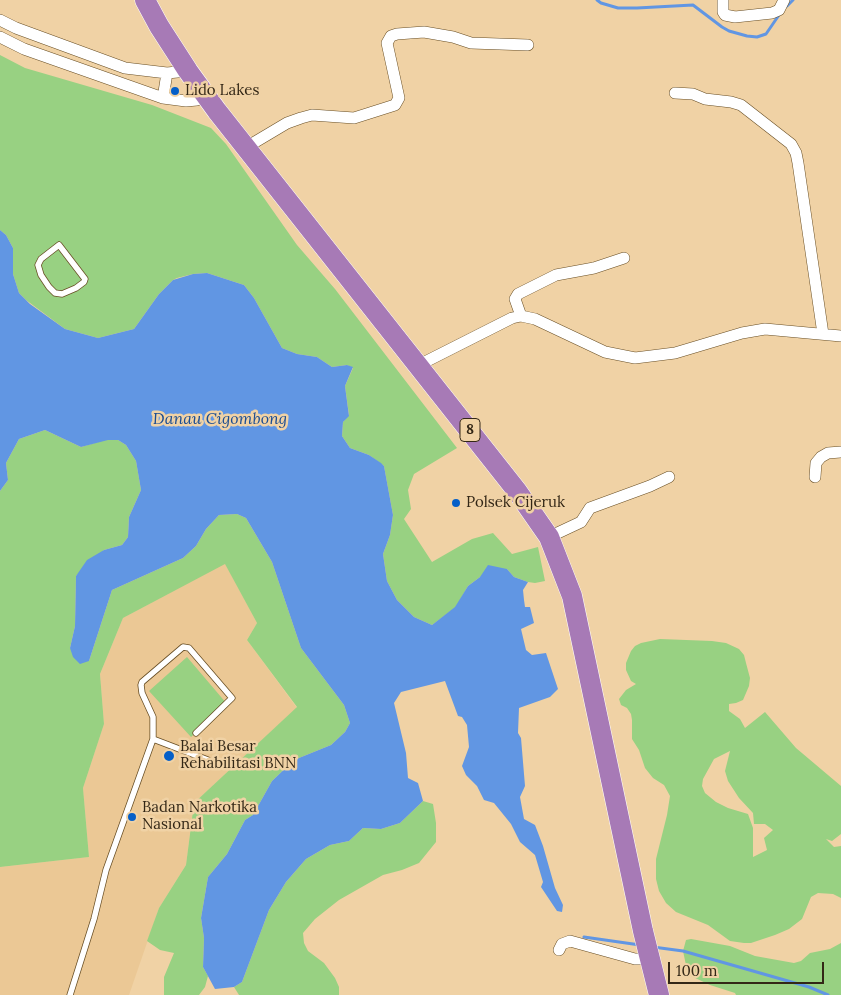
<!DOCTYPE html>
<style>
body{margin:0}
#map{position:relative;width:841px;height:995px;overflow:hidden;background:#f0d2a5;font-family:Lora,serif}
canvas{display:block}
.scale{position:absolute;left:668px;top:962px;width:156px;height:22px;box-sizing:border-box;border:2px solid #332716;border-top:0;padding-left:6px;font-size:15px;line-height:18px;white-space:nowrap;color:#332716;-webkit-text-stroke:4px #f0d2a5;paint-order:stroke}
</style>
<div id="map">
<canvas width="841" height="995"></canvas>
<div class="scale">100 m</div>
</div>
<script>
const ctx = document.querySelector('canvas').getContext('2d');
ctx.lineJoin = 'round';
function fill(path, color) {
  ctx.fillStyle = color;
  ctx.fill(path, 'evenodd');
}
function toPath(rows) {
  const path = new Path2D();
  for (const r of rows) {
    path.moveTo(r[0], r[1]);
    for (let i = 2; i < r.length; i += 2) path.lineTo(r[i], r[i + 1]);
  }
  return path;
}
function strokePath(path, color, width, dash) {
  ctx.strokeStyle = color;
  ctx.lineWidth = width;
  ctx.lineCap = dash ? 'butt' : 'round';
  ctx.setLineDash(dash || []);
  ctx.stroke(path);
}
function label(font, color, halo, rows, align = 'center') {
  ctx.font = font + ' Lora,serif';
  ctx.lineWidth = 5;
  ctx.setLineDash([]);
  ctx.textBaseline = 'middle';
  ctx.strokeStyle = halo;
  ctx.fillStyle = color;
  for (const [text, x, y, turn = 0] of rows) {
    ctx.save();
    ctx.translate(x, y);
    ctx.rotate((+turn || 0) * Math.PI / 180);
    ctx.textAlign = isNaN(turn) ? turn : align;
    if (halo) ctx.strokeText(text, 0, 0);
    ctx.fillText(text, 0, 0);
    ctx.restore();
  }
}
fill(toPath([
 [225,563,257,623,247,640,297,708,194,803,186,865,159,908,129,995,0,995,0,867,89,857,83,788,104,724,100,674,123,618]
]), '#ebc895');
fill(toPath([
 [0,55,25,68,152,105,211,128,226,144,297,245,335,289,457,448,414,474,408,490,411,509,404,519,432,562,472,539,493,533,512,554,538,547,545,581,535,583,528,582,514,577,507,569,480,577,468,586,456,607,432,625,414,617,397,600,387,581,383,554,390,535,393,515,384,466,369,455,350,448,342,436,343,422,349,415,345,386,353,368,347,365,332,367,317,357,297,354,282,348,254,298,244,285,207,273,193,274,177,278,173,280,159,294,134,329,98,338,65,329,26,300,19,293,13,274,13,248,6,235,0,230],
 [45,430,81,447,108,439,118,440,126,445,136,461,141,490,129,517,128,537,122,545,104,550,76,576,75,626,70,648,89,661,112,590,183,558,196,546,206,529,219,515,237,514,246,518,272,562,301,648,344,705,350,723,345,732,331,745,294,760,272,781,253,815,245,820,227,854,208,877,201,918,204,938,203,967,208,976,205,987,199,995,164,995,164,977,174,953,160,950,147,941,159,908,186,865,194,803,297,707,247,640,257,623,225,564,123,618,100,674,104,724,83,788,89,857,0,867,0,491,8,480,6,463,19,439],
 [660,639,712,641,726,643,739,649,744,655,746,663,750,678,749,686,743,700,736,703,729,704,729,711,740,719,745,728,765,712,796,748,841,786,841,834,832,841,826,839,834,847,841,846,841,898,833,894,818,893,811,897,802,919,789,929,775,935,751,943,744,943,730,941,708,925,676,912,666,903,659,891,656,879,656,859,667,815,670,796,664,785,653,778,645,768,639,750,632,739,632,720,631,714,627,708,621,705,619,699,626,690,636,684,631,681,626,670,626,663,631,651,635,646,641,643],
 [730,751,725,771,728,781,739,798,753,813,754,824,765,824,773,830,764,838,767,850,753,857,753,828,748,814,728,808,716,802,705,793,702,786,703,779,714,759],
 [187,657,227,704,191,737,149,691],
 [423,801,433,804,436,823,436,842,419,863,402,870,383,875,339,900,315,919,303,933,304,943,308,951,324,963,335,978,339,987,339,995,239,995,234,987,242,982,269,910,286,882,306,859,330,845,349,841,363,828,381,829,400,823],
 [691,939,730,946,755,956,794,963,801,961,810,953,830,949,841,943,841,995,736,995,735,993,710,985,691,976,687,970,683,951,686,940]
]), '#98d182');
fill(toPath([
 [0,230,6,235,13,248,13,274,19,293,30,304,65,329,98,338,134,329,159,294,173,280,193,274,207,273,244,285,254,298,282,348,297,354,317,357,332,367,347,365,353,367,345,386,349,416,343,422,342,436,350,448,369,455,381,463,384,466,393,515,390,535,383,554,387,581,397,600,414,617,432,625,455,607,468,586,480,577,488,565,507,569,514,577,528,582,523,590,524,600,525,607,530,607,534,623,521,629,526,650,532,655,546,653,558,689,550,697,519,708,518,733,521,738,525,786,520,797,524,819,535,825,543,846,555,888,563,905,562,912,557,911,541,887,543,882,535,855,520,842,511,824,494,803,484,800,477,786,466,775,462,766,469,747,467,725,462,717,458,716,445,681,401,692,394,703,406,753,408,778,418,783,423,801,400,823,381,829,363,828,349,841,330,845,306,859,286,882,269,910,242,982,234,987,215,989,203,967,204,938,201,918,208,877,227,854,245,820,253,815,272,781,294,760,331,745,345,732,350,723,344,705,301,648,272,562,246,518,237,514,219,515,206,529,196,546,183,558,112,590,89,661,80,664,73,657,70,648,75,626,76,576,87,560,104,550,122,545,128,537,129,517,141,490,136,461,126,445,118,440,108,440,81,447,45,430,19,439,6,463,8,480,0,491]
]), '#6196e3');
strokePath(toPath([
 [597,0,601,3,618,8,637,8,693,5,722,27,729,31,747,36,757,37,766,34,779,15],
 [787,6,793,0],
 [584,937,640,945],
 [653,947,683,951,809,987,828,995]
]), '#6196e3', 3);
const lane = toPath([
 [59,245,85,279,84,282,76,288,62,294,55,293,49,287,41,275,38,265,41,259,59,245],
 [153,739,208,760],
 [70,995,94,919,106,870,153,739,153,717,142,693,141,685,142,682,183,647,189,648,232,698,196,733]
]);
const street = toPath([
 [723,0,723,12,725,15,735,17,772,13,779,10,784,0],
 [0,20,16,28,125,68,167,73,188,71],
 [0,37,24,49,163,98,186,101,197,100,207,96],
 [675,93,693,94,705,99,731,102,741,105,791,144,796,153,798,163,823,334],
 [163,98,167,73],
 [245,148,287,123,301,118,312,115,354,118,395,105,399,98,387,43,391,36,397,34,424,32,453,37,471,43,528,45],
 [521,316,515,299,518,294,556,275,594,268,624,258],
 [419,365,512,318,521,316,535,319,605,352,635,358,675,353,742,333,765,329,841,336],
 [815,477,816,463,821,457,828,453,841,452],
 [549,537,581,522,590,508,650,486,669,477],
 [559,950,562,944,570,941,635,959,650,959]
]);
const highway = toPath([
 [145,0,159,26,188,71,217,111,517,491,549,537,572,596,643,931,659,995]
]);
strokePath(lane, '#684e24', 7);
strokePath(street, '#684e24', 12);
strokePath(highway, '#fff', 21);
strokePath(lane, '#fff', 5.5);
strokePath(street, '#fff', 11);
strokePath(highway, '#a77ab6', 20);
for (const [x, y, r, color] of [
 [175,91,5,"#055fc8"],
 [456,503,5,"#055fc8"],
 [169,756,6,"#055fc8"],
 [132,817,5,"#055fc8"]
]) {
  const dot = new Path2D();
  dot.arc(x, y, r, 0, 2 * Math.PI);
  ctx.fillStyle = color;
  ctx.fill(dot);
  strokePath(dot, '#f0d2a5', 2);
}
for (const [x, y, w] of [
 [470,430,20]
]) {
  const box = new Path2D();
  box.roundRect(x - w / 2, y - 11.5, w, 23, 4);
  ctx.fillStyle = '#f0d2a5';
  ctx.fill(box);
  strokePath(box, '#332716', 1);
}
label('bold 14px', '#332716', null, [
 ["8",470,430]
]);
label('15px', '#332716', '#f0d2a5', [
 ["Lido Lakes",185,91],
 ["Polsek Cijeruk",466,503],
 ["Balai Besar",180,747],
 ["Rehabilitasi BNN",180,764],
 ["Badan Narkotika",142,808],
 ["Nasional",142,825]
], 'left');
label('italic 16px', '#1a4c91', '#f0d2a5', [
 ["Danau Cigombong",220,419]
]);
</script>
